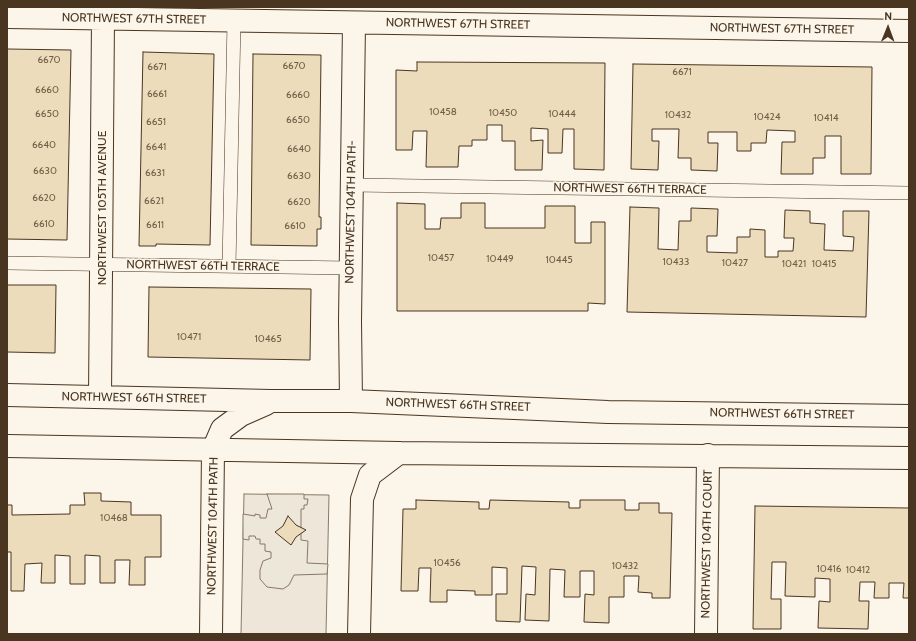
<!DOCTYPE html>
<style>
body{margin:0}
#map{position:relative;width:916px;height:641px;overflow:hidden;background:#fbf6e9;font-family:Cabin,sans-serif}
canvas{display:block}
.frame{position:absolute;inset:0;border:8px solid #4a3520;pointer-events:none}
.north{position:absolute;left:868px;top:8px;width:40px;height:40px;-webkit-text-stroke:3px #fbf6e9;paint-order:stroke;rotate:1deg;font-size:11px;font-weight:700;line-height:16px;text-align:center;color:#4a3520}
.north::after{content:'';display:block;margin:auto;width:14px;height:18px;background:#4a3520;clip-path:polygon(50% 0,100% 100%,50% 72%,0 100%)}
</style>
<div id="map">
<canvas width="916" height="641"></canvas>
<div class="frame"></div>
<div class="north">N</div>
</div>
<script>
const ctx = document.querySelector('canvas').getContext('2d');
ctx.lineJoin = 'round';
function fill(path, color) {
  ctx.fillStyle = color;
  ctx.fill(path, 'evenodd');
}
function toPath(rows) {
  const path = new Path2D();
  for (const r of rows) {
    path.moveTo(r[0], r[1]);
    for (let i = 2; i < r.length; i += 2) path.lineTo(r[i], r[i + 1]);
  }
  return path;
}
function strokePath(path, color, width, dash) {
  ctx.strokeStyle = color;
  ctx.lineWidth = width;
  ctx.lineCap = dash ? 'butt' : 'round';
  ctx.setLineDash(dash || []);
  ctx.stroke(path);
}
function label(font, color, halo, rows, align = 'center') {
  ctx.font = font + ' Cabin,sans-serif';
  ctx.lineWidth = 3;
  ctx.setLineDash([]);
  ctx.textBaseline = 'middle';
  ctx.strokeStyle = halo;
  ctx.fillStyle = color;
  for (const [text, x, y, turn = 0] of rows) {
    ctx.save();
    ctx.translate(x, y);
    ctx.rotate((+turn || 0) * Math.PI / 180);
    ctx.textAlign = isNaN(turn) ? turn : align;
    if (halo) ctx.strokeText(text, 0, 0);
    ctx.fillText(text, 0, 0);
    ctx.restore();
  }
}
const green = toPath([
 [244,494,329,495,326,634,241,634,244,494]
]);
fill(green, '#ede6d9');
strokePath(green, '#887966', 1);
const parking = toPath([
 [267,494,304,494,304,499,308,499,307,505,304,505,304,509,301,509,301,540,308,541,307,563,328,564,327,574,294,575,289,585,283,589,267,587,260,579,260,570,263,561,271,558,271,552,265,551,265,544,260,544,260,539,256,539,255,536,249,536,249,540,243,539,243,514,255,516,255,514,260,515,260,518,266,518,268,509,272,509,267,494]
]);
fill(parking, '#ede7d9');
strokePath(parking, '#887966', 1);
const building = toPath([
 [7,49,71,50,67,240,7,239,7,49],
 [143,52,214,54,210,245,156,244,156,246,139,246,143,52],
 [253,54,321,55,319,217,321,217,321,229,317,229,317,246,251,245,253,54],
 [417,62,605,63,604,170,574,169,574,129,563,129,562,153,548,153,548,129,531,128,531,141,543,140,542,170,515,170,515,141,502,141,502,125,487,125,487,140,472,140,472,146,459,146,458,167,426,167,427,131,413,131,412,150,396,150,396,70,417,71,417,62],
 [633,64,872,67,871,174,841,174,841,136,825,136,825,158,813,158,813,174,781,174,782,142,795,142,795,131,767,130,766,143,751,143,751,151,737,151,737,132,708,132,708,143,718,143,717,171,691,170,691,158,678,158,679,129,652,129,652,141,659,141,658,170,631,169,633,64],
 [397,203,425,204,425,229,440,229,441,218,461,218,461,203,485,203,485,228,545,228,545,206,575,206,575,243,591,243,591,222,605,222,605,304,588,303,588,311,397,311,397,203],
 [630,207,659,208,658,249,678,250,679,221,691,221,691,208,718,209,717,236,707,236,707,252,737,253,737,237,750,237,750,229,765,230,765,257,778,257,778,251,793,251,794,238,784,238,785,210,810,211,810,223,825,224,824,250,853,251,854,237,843,236,843,211,869,211,866,317,627,312,630,207],
 [7,285,56,285,55,353,7,352,7,285],
 [149,287,311,289,310,360,148,357,149,287],
 [84,493,101,493,101,501,131,502,131,515,161,515,161,557,145,557,145,585,129,585,130,560,115,560,115,583,100,583,100,556,85,555,85,584,70,584,70,556,55,555,55,583,41,583,42,563,25,564,24,591,11,591,11,552,7,552,7,505,12,505,12,515,70,514,70,505,85,505,84,493],
 [416,500,479,502,479,509,489,509,490,500,569,502,569,508,580,508,580,500,625,500,625,510,639,510,639,503,659,503,659,513,672,513,670,598,652,598,652,593,638,592,639,576,624,576,624,597,609,597,609,623,584,622,585,594,594,595,594,571,580,571,580,597,564,597,565,570,550,569,549,621,525,620,526,594,535,595,536,567,522,566,520,622,496,621,496,594,507,594,507,568,492,567,492,595,475,595,475,591,447,590,447,602,430,602,431,568,419,568,418,591,401,591,403,509,416,509,416,500],
 [755,506,909,508,909,598,903,598,904,583,889,583,889,598,874,598,875,582,860,582,859,601,869,601,868,629,818,628,819,601,830,602,830,579,815,578,815,597,785,596,786,562,772,562,771,599,781,599,781,629,753,629,755,506],
 [288,516,296,525,306,530,296,537,291,545,275,532,283,526,288,516]
]);
fill(building, '#ecdcbc');
strokePath(building, '#4a3520', 1);
const lane = toPath([
 [352,185,909,193],
 [7,263,350,268],
 [229,266,234,21]
]);
const street = toPath([
 [7,17,909,31],
 [7,395,271,401,351,401,608,412,909,416],
 [100,397,103,18],
 [351,401,350,321,354,23],
 [7,446,399,453,909,458],
 [211,634,213,450,222,429,241,415,266,404],
 [359,634,362,499,370,475,399,453],
 [706,634,708,455]
]);
strokePath(lane, '#4a3520', 14);
strokePath(street, '#4a3520', 24);
strokePath(lane, '#fbf6e9', 13);
strokePath(street, '#fbf6e9', 22);
label('10px', '#725f47', null, [
 ["6670",49,60],
 ["6670",294,66],
 ["6671",157,67],
 ["6671",682,72],
 ["6660",47,90],
 ["6661",157,94],
 ["6660",298,95],
 ["10458",443,112],
 ["10450",503,113],
 ["6650",47,114],
 ["10444",562,114],
 ["10432",678,115],
 ["10424",767,117],
 ["10414",826,118],
 ["6650",298,120],
 ["6651",156,122],
 ["6640",44,145],
 ["6641",156,147],
 ["6640",299,149],
 ["6630",45,171],
 ["6631",155,173],
 ["6630",299,176],
 ["6620",44,198],
 ["6621",154,201],
 ["6620",299,202],
 ["6610",44,224],
 ["6611",155,225],
 ["6610",295,226],
 ["10457",441,258],
 ["10449",500,259],
 ["10445",559,260],
 ["10433",676,262],
 ["10427",735,263],
 ["10421",794,264],
 ["10415",824,264],
 ["10471",189,337],
 ["10465",268,339],
 ["10468",114,518],
 ["10456",447,563],
 ["10432",625,566],
 ["10416",829,569],
 ["10412",858,570]
]);
label('12px', '#4a3520', '#fbf6e9', [
 ["NORTHWEST 67TH STREET",134,19,1],
 ["NORTHWEST 67TH STREET",458,24,1],
 ["NORTHWEST 67TH STREET",782,29,1],
 ["NORTHWEST 66TH TERRACE",630,189,1],
 ["NORTHWEST 105TH AVENUE",102,208,-90],
 ["NORTHWEST 104TH PATH-",351,212,-89],
 ["NORTHWEST 66TH TERRACE",203,266,1],
 ["NORTHWEST 66TH STREET",134,398,1],
 ["NORTHWEST 66TH STREET",458,405,2],
 ["NORTHWEST 66TH STREET",782,414,1],
 ["NORTHWEST 104TH PATH",213,526,-89],
 ["NORTHWEST 104TH COURT",707,544,-89]
]);
</script>
